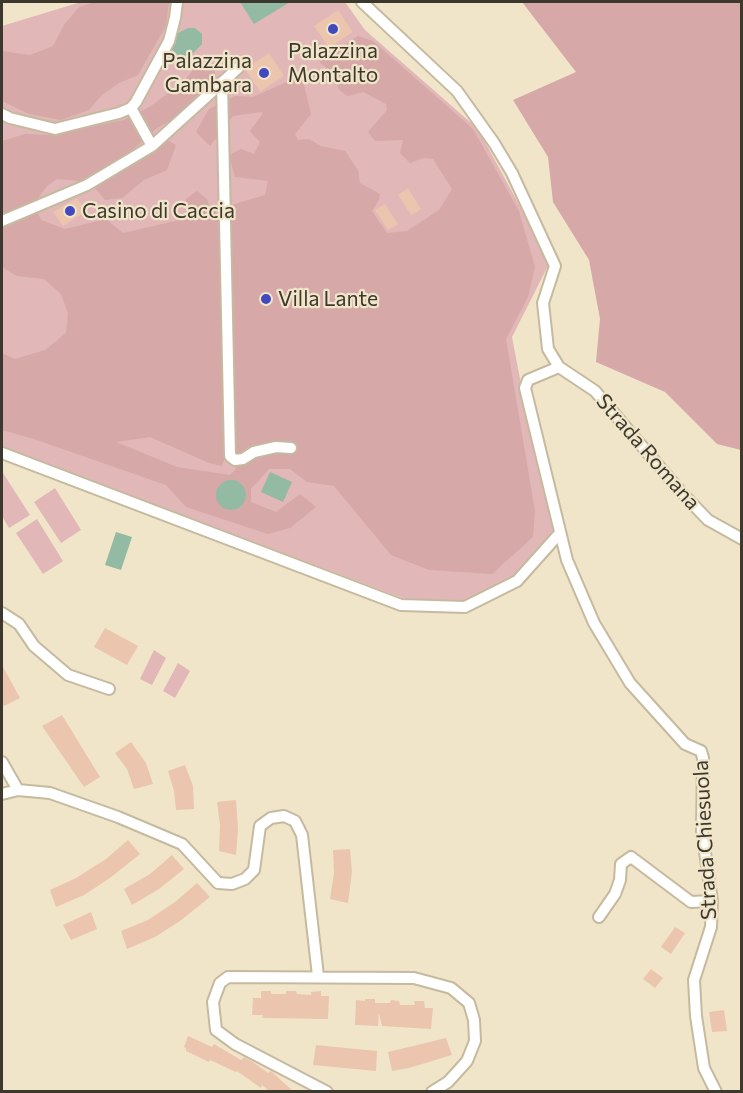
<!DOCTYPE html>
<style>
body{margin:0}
#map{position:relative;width:743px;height:1093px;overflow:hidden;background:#f1e5c9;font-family:Commissioner,sans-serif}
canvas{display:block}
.frame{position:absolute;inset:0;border:3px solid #3c382d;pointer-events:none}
</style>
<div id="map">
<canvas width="743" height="1093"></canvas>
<div class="frame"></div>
</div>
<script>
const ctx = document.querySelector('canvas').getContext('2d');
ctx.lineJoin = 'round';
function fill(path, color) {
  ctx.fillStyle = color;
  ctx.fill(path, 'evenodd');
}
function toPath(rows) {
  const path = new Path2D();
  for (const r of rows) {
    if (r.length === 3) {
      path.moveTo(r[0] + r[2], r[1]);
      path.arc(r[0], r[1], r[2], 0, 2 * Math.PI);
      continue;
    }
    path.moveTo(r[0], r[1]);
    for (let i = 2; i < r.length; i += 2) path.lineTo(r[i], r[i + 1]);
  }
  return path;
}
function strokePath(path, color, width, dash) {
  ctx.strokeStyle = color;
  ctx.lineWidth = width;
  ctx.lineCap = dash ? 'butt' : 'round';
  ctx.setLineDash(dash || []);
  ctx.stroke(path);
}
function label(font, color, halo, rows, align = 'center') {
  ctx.font = font + ' Commissioner,sans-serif';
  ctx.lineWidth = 4.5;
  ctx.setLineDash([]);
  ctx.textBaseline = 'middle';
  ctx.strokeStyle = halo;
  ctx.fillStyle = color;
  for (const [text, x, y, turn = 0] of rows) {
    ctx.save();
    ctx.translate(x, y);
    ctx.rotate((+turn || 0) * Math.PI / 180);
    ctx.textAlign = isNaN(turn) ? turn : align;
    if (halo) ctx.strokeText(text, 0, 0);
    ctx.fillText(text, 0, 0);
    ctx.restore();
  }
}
fill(toPath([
 [81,2,345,2,365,30,478,129,550,262,512,337,531,436,554,531,514,579,466,603,405,599,2,447,2,26],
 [3,473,30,515,9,528,2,516,2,474],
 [55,488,81,530,61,543,34,502],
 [37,519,63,561,43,574,16,533],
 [154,650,166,658,152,685,140,679],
 [178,663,190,671,175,698,163,691]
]), '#e2b7b7');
fill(toPath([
 [95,2,169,2,166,26,138,75,119,83,102,95,89,110,61,120,29,114,2,101,2,51,30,55,53,46,64,25,79,7],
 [522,2,741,2,741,450,717,444,665,392,596,362,600,319,589,260,553,202,548,157,513,100,576,72],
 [358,36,373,41,473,129,519,211,535,267,528,297,506,339,535,511,533,537,492,574,429,570,391,555,334,486,307,482,290,469,269,469,251,489,251,502,276,512,300,494,316,507,290,528,268,534,186,507,166,485,34,439,2,430,2,353,15,359,45,350,66,333,68,313,61,294,44,279,17,276,2,267,2,141,25,134,51,135,124,120,151,106,183,82,195,68,213,66,216,78,172,120,157,128,130,152,143,158,165,139,176,145,167,170,144,180,122,198,105,200,90,182,57,179,47,186,34,204,41,220,65,229,106,219,123,233,188,218,186,199,197,191,207,199,211,211,265,195,268,181,235,177,229,155,241,149,254,154,260,142,250,131,262,115,262,112,233,116,210,146,196,132,209,109,235,96,253,97,298,77,304,85,311,114,295,134,298,140,309,139,321,146,345,151,358,170,360,183,380,194,379,200,372,211,387,233,407,231,439,210,452,189,433,159,423,158,410,163,400,153,403,140,375,141,368,132,387,110,386,104,363,92,348,96,339,90,333,73,319,62],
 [150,437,209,463,222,466,226,454,235,455,236,469,230,475,177,467,116,442]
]), '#d6a8a8');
fill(toPath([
 [240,2,290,2,254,24],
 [188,28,195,28,202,34,202,44,192,54,185,56,178,55,170,48,174,37,180,32],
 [270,472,292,482,283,502,261,492],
 [231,495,15],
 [116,532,132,537,121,570,105,565]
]), '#93baa3');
fill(toPath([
 [338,10,353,32,329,48,314,26],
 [269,53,284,76,260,92,245,69],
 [408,188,421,209,411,215,398,195],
 [77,198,86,211,63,226,53,212],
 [385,204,398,224,388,230,375,210],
 [105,628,138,646,127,665,94,647],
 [2,665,20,698,4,706,2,702],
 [62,715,100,777,84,787,42,726],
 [131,742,146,763,153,784,134,789,127,769,115,753],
 [185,765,193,786,194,809,176,810,174,791,168,771],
 [236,800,238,829,236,855,219,851,220,825,217,802],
 [128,840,140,854,110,878,84,895,56,907,50,890,76,878,106,859],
 [350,849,352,872,348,903,330,899,334,873,333,850],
 [172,855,184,869,159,889,132,905,124,889,150,874],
 [197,883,210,897,180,921,155,937,127,949,121,931,148,920,175,902],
 [91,912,97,929,71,940,63,925],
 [675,927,685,933,671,954,661,947],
 [651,969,663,978,655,988,643,979],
 [261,991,271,991,271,994,286,994,286,991,296,991,297,994,311,995,311,992,321,991,321,996,329,996,328,1019,262,1018,263,1015,252,1015,253,998,261,998],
 [365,999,375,999,375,1003,390,1003,391,1000,399,1001,400,1005,415,1005,414,1001,424,1001,425,1008,433,1008,431,1029,382,1026,379,1013,378,1026,355,1025,356,1000,365,1001],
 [724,1010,727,1031,712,1032,709,1012],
 [188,1036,212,1047,214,1044,241,1060,244,1057,253,1062,268,1073,271,1071,294,1092,270,1092,262,1085,261,1088,237,1071,236,1072,210,1060,209,1062,186,1051,186,1048,184,1047],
 [446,1038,452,1055,409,1068,392,1071,388,1052],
 [316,1045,377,1051,376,1071,313,1065]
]), '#ebc5ae');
const minor = toPath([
 [362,2,457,91,494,143,512,173,555,266,543,303,548,349,559,367,595,391,681,492,708,520,742,539],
 [222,82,230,456,235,460,243,459,254,452,276,447,291,448],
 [2,114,10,118,55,129,119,113,131,108],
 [152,146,238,68],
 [2,221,87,185,152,146,131,108,136,102,169,41,175,18,177,2],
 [559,367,528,380,525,388,567,560,594,623,630,683,685,744,701,751,703,758,702,831,712,901,711,927,694,980,696,1016,704,1068,716,1092],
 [2,453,401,605,465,607,517,581,559,534],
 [2,613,19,624,34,646,68,675,109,689],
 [2,762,18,790],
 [2,794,18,790,50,793,118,817,182,844,218,883,232,884,245,879,254,870,260,826,271,818,284,816,295,821,302,835,318,976],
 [599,917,615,894,620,880,621,864,631,857,691,902,712,901],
 [327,1092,235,1044,216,1030,213,1002,220,983,228,977,414,978,451,988,469,1003,474,1020,475,1041,467,1061,448,1082,432,1092]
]);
strokePath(minor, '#c5ba9f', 14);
strokePath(minor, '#fff', 10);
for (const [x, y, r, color] of [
 [333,29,6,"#4249be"],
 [264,73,6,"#4249be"],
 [70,211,6,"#4249be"],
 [266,299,6,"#4249be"]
]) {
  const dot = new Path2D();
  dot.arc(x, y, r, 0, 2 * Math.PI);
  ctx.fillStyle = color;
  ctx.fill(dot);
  strokePath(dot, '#f1e5c9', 2);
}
label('21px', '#3c382d', '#f1e5c9', [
 ["Palazzina",333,51,"center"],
 ["Montalto",333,75,"center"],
 ["Palazzina",252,61,"right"],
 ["Gambara",252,85,"right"],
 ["Casino di Caccia",82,211],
 ["Villa Lante",278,299]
], 'left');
label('21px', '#3c382d', '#f1e5c9', [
 ["Strada Romana",648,452,49],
 ["Strada Chiesuola",705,840,-93]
]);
</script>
